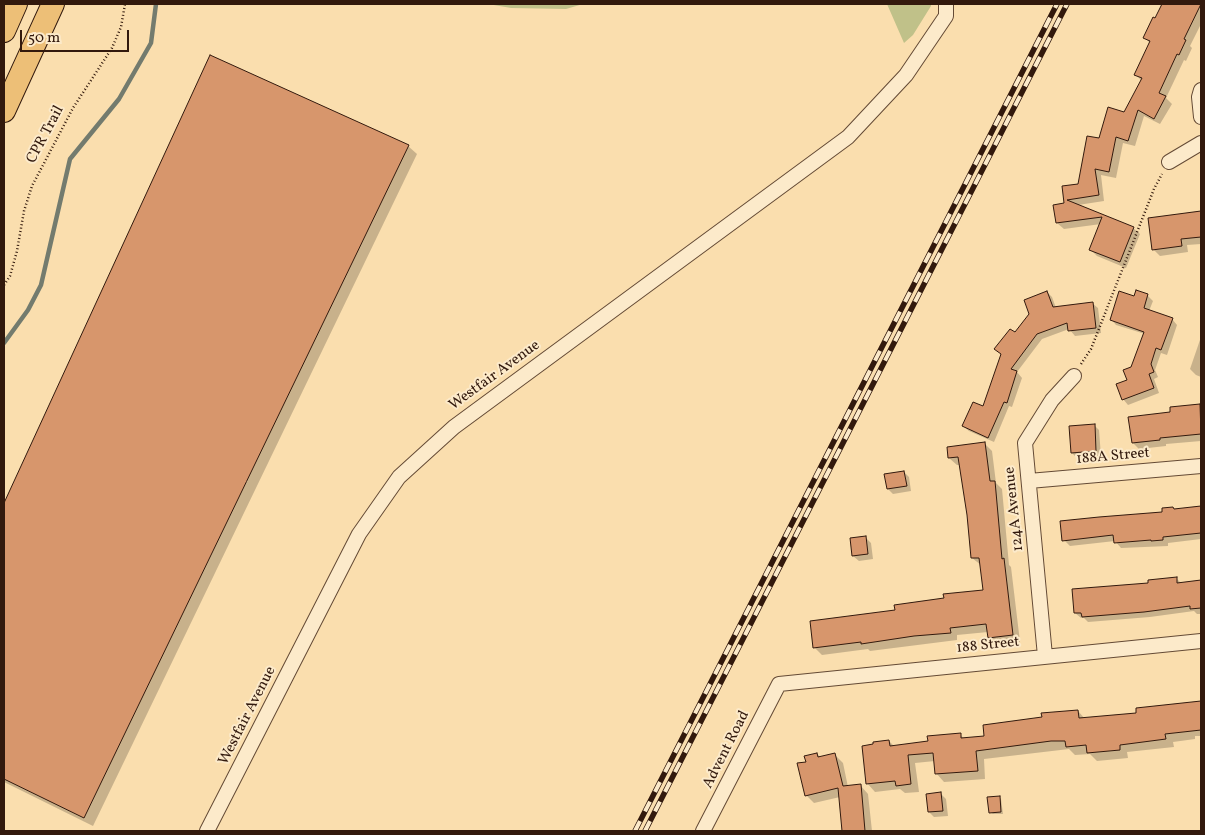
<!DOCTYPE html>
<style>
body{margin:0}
#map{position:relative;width:1205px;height:835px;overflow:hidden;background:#fadeae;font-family:Vollkorn,serif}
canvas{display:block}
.frame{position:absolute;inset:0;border:5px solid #32190d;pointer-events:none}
.scale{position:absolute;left:20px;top:30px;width:109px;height:22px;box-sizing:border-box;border:2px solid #32190d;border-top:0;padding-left:6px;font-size:15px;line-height:18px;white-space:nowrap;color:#32190d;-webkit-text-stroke:4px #fceaca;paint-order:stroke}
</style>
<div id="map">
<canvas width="1205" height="835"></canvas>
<div class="frame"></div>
<div class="scale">50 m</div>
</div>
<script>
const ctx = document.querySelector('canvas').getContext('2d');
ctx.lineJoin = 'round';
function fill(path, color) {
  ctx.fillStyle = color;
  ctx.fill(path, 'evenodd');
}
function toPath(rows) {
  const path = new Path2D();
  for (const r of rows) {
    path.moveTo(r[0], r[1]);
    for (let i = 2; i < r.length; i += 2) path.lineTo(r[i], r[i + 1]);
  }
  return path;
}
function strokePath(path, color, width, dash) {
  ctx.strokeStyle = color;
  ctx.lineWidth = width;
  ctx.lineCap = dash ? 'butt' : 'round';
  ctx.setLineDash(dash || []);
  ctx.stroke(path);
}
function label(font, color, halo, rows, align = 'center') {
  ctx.font = font + ' Vollkorn,serif';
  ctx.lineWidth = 4;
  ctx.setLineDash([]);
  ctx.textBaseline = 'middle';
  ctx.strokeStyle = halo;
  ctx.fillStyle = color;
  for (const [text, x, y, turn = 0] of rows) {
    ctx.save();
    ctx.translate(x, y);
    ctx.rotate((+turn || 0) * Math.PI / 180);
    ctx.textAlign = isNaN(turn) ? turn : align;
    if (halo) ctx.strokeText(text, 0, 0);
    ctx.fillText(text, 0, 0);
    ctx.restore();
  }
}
fill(toPath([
 [488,4,583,4,566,9,511,8],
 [887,4,931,4,931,6,913,35,904,43]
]), '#c0c189');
fill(toPath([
 [1163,4,1201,4,1201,24,1190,46,1192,48,1186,61,1184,60,1166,98,1172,104,1160,124,1144,116,1135,146,1123,143,1116,178,1101,175,1104,201,1078,205,1133,228,1140,234,1126,268,1097,256,1090,249,1101,224,1064,229,1057,223,1066,204,1063,187,1079,185,1100,140,1125,114,1142,81,1135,74,1150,43,1145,38],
 [211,57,408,146,417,154,93,826,4,782,4,506],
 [1201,212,1201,244,1187,245,1188,252,1160,256,1153,249,1149,219],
 [1047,292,1052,297,1056,308,1092,303,1098,308,1101,333,1075,336,1069,329,1042,339,1017,372,1022,378,1012,407,1009,406,994,442,969,431,963,426,983,408,1015,334],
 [1147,295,1153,301,1149,311,1172,319,1177,325,1167,355,1161,353,1155,370,1158,377,1154,379,1159,393,1128,405,1123,399,1145,334,1116,325,1111,319,1135,298],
 [1201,337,1201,377,1196,375,1190,369],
 [1201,405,1201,441,1166,444,1166,446,1139,449,1133,443,1171,413,1171,408],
 [1094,425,1099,430,1101,456,1077,458,1072,453],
 [984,443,992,451,996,483,1002,489,1009,565,1011,567,1020,642,996,645,989,637,988,632,957,635,957,640,870,651,868,649,822,655,815,648,945,599,984,591,981,565,972,558,968,515,961,465,957,465,949,458],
 [904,472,909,477,911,491,893,494,888,489],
 [1201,508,1201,539,1168,543,1168,546,1121,548,1115,541,1070,546,1064,540,1175,511],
 [865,537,871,543,873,559,859,561,853,556,851,539],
 [1176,578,1182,584,1201,582,1201,614,1197,614,1194,611,1150,617,1088,622,1084,618,1081,618,1075,613,1149,584],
 [1201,702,1201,736,1195,736,1195,739,1173,742,1174,747,1127,752,1128,758,1097,761,1090,754,1075,755,1069,749,984,759,985,779,944,782,936,773,935,761,915,763,919,792,905,793,900,789,875,792,867,783,889,741,894,746,929,742,960,734,964,739,986,737,1043,718,1078,711,1085,719,1138,714,1137,709],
 [817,754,821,758,835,755,843,763,848,787,860,785,868,794,872,831,843,831,840,797,814,803,806,795,807,762],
 [941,794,946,799,948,816,934,817,929,812],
 [999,797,1001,799,1003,814,993,814,990,812]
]), '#0003');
strokePath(toPath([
 [4,343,28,310,41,285,70,159,119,99,151,43,156,4]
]), '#737b6e', 4.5);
const building = toPath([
 [1162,4,1201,4,1184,39,1186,40,1179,55,1177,54,1159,93,1166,96,1154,119,1138,110,1128,141,1116,137,1109,172,1095,169,1099,195,1067,200,1134,227,1120,262,1089,250,1102,217,1056,223,1053,205,1064,203,1062,186,1078,184,1087,136,1099,138,1108,107,1124,112,1142,78,1134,75,1150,41,1143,38,1153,17,1155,18,1162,4],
 [210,55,409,145,84,818,4,779,4,503,210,55],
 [1201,211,1201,237,1181,239,1182,246,1152,250,1148,218,1201,211],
 [1136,290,1148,294,1144,308,1173,318,1161,350,1156,348,1151,364,1154,372,1149,374,1154,388,1122,400,1116,384,1127,380,1123,370,1131,367,1144,332,1110,320,1119,291,1134,296,1136,290],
 [1047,291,1053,307,1093,302,1096,328,1068,331,1067,323,1037,334,1011,369,1017,371,1007,403,1004,402,988,438,962,426,973,402,983,406,1001,354,994,349,1010,329,1015,332,1029,314,1024,300,1047,291],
 [1200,404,1201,434,1160,438,1160,440,1132,443,1128,417,1170,412,1170,407,1200,404],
 [1095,424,1096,451,1071,453,1069,426,1095,424],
 [985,442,990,481,995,481,1002,559,1004,558,1013,635,988,638,986,624,950,628,951,633,914,636,861,644,861,642,813,648,810,621,895,610,894,605,944,598,943,594,983,590,979,558,971,558,967,515,958,457,948,458,947,447,985,442],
 [904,471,907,486,887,489,884,474,904,471],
 [1201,506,1201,533,1163,537,1163,540,1151,541,1151,540,1114,543,1113,535,1062,541,1060,521,1099,517,1162,512,1162,508,1173,507,1174,509,1201,506],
 [866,536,868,554,852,556,850,538,866,536],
 [1177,577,1177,583,1201,580,1201,608,1190,609,1190,606,1144,612,1082,617,1081,613,1074,613,1072,589,1148,583,1148,580,1177,577],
 [1201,701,1201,730,1165,734,1166,739,1120,745,1120,750,1087,753,1086,745,1066,747,1065,741,1051,741,976,751,978,771,935,774,933,753,908,755,911,784,896,786,895,781,866,784,862,746,873,744,873,742,889,740,890,746,928,741,927,736,961,733,961,738,984,736,983,725,1042,717,1041,713,1078,710,1079,718,1136,713,1136,708,1201,701],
 [817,753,818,757,835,753,843,786,861,784,865,831,842,831,838,788,805,796,797,763,806,762,804,756,817,753],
 [941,792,943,811,928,812,926,794,941,792],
 [1000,796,1001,812,989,813,987,797,1000,796]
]);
fill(building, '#d7966c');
strokePath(building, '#32190d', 1);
const minor = toPath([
 [1201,90,1199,97,1201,117],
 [1169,162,1201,143],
 [1029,481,1201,466],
 [1045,656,1025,443,1052,400,1074,376],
 [207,831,359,534,399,477,454,427,848,137,906,75,946,16,946,4],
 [703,831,779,684,1201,641]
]);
const trunk = toPath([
 [4,31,16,4],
 [4,111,53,4]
]);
strokePath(minor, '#644a35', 16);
strokePath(trunk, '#32190d', 24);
strokePath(toPath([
 [4,285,10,276,17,251,24,211,32,186,73,108,112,48,121,27,125,4],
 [1081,364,1091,349,1154,189,1162,174]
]), '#32190d', 2.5, [1, 2.5]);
strokePath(minor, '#fceaca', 14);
strokePath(trunk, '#edbf77', 22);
const rail = toPath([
 [635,831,1057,4],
 [645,831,1067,4]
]);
strokePath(rail, '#32190d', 5.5);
strokePath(rail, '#fceaca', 4, [11]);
label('15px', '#32190d', '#fceaca', [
 ["CPR Trail",46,135,-62],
 ["Westfair Avenue",495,376,-36],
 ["188A Street",1113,457,-5],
 ["124A Avenue",1015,509,-96],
 ["188 Street",988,646,-6],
 ["Westfair Avenue",248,716,-63],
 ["Advent Road",727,750,-63]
]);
</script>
